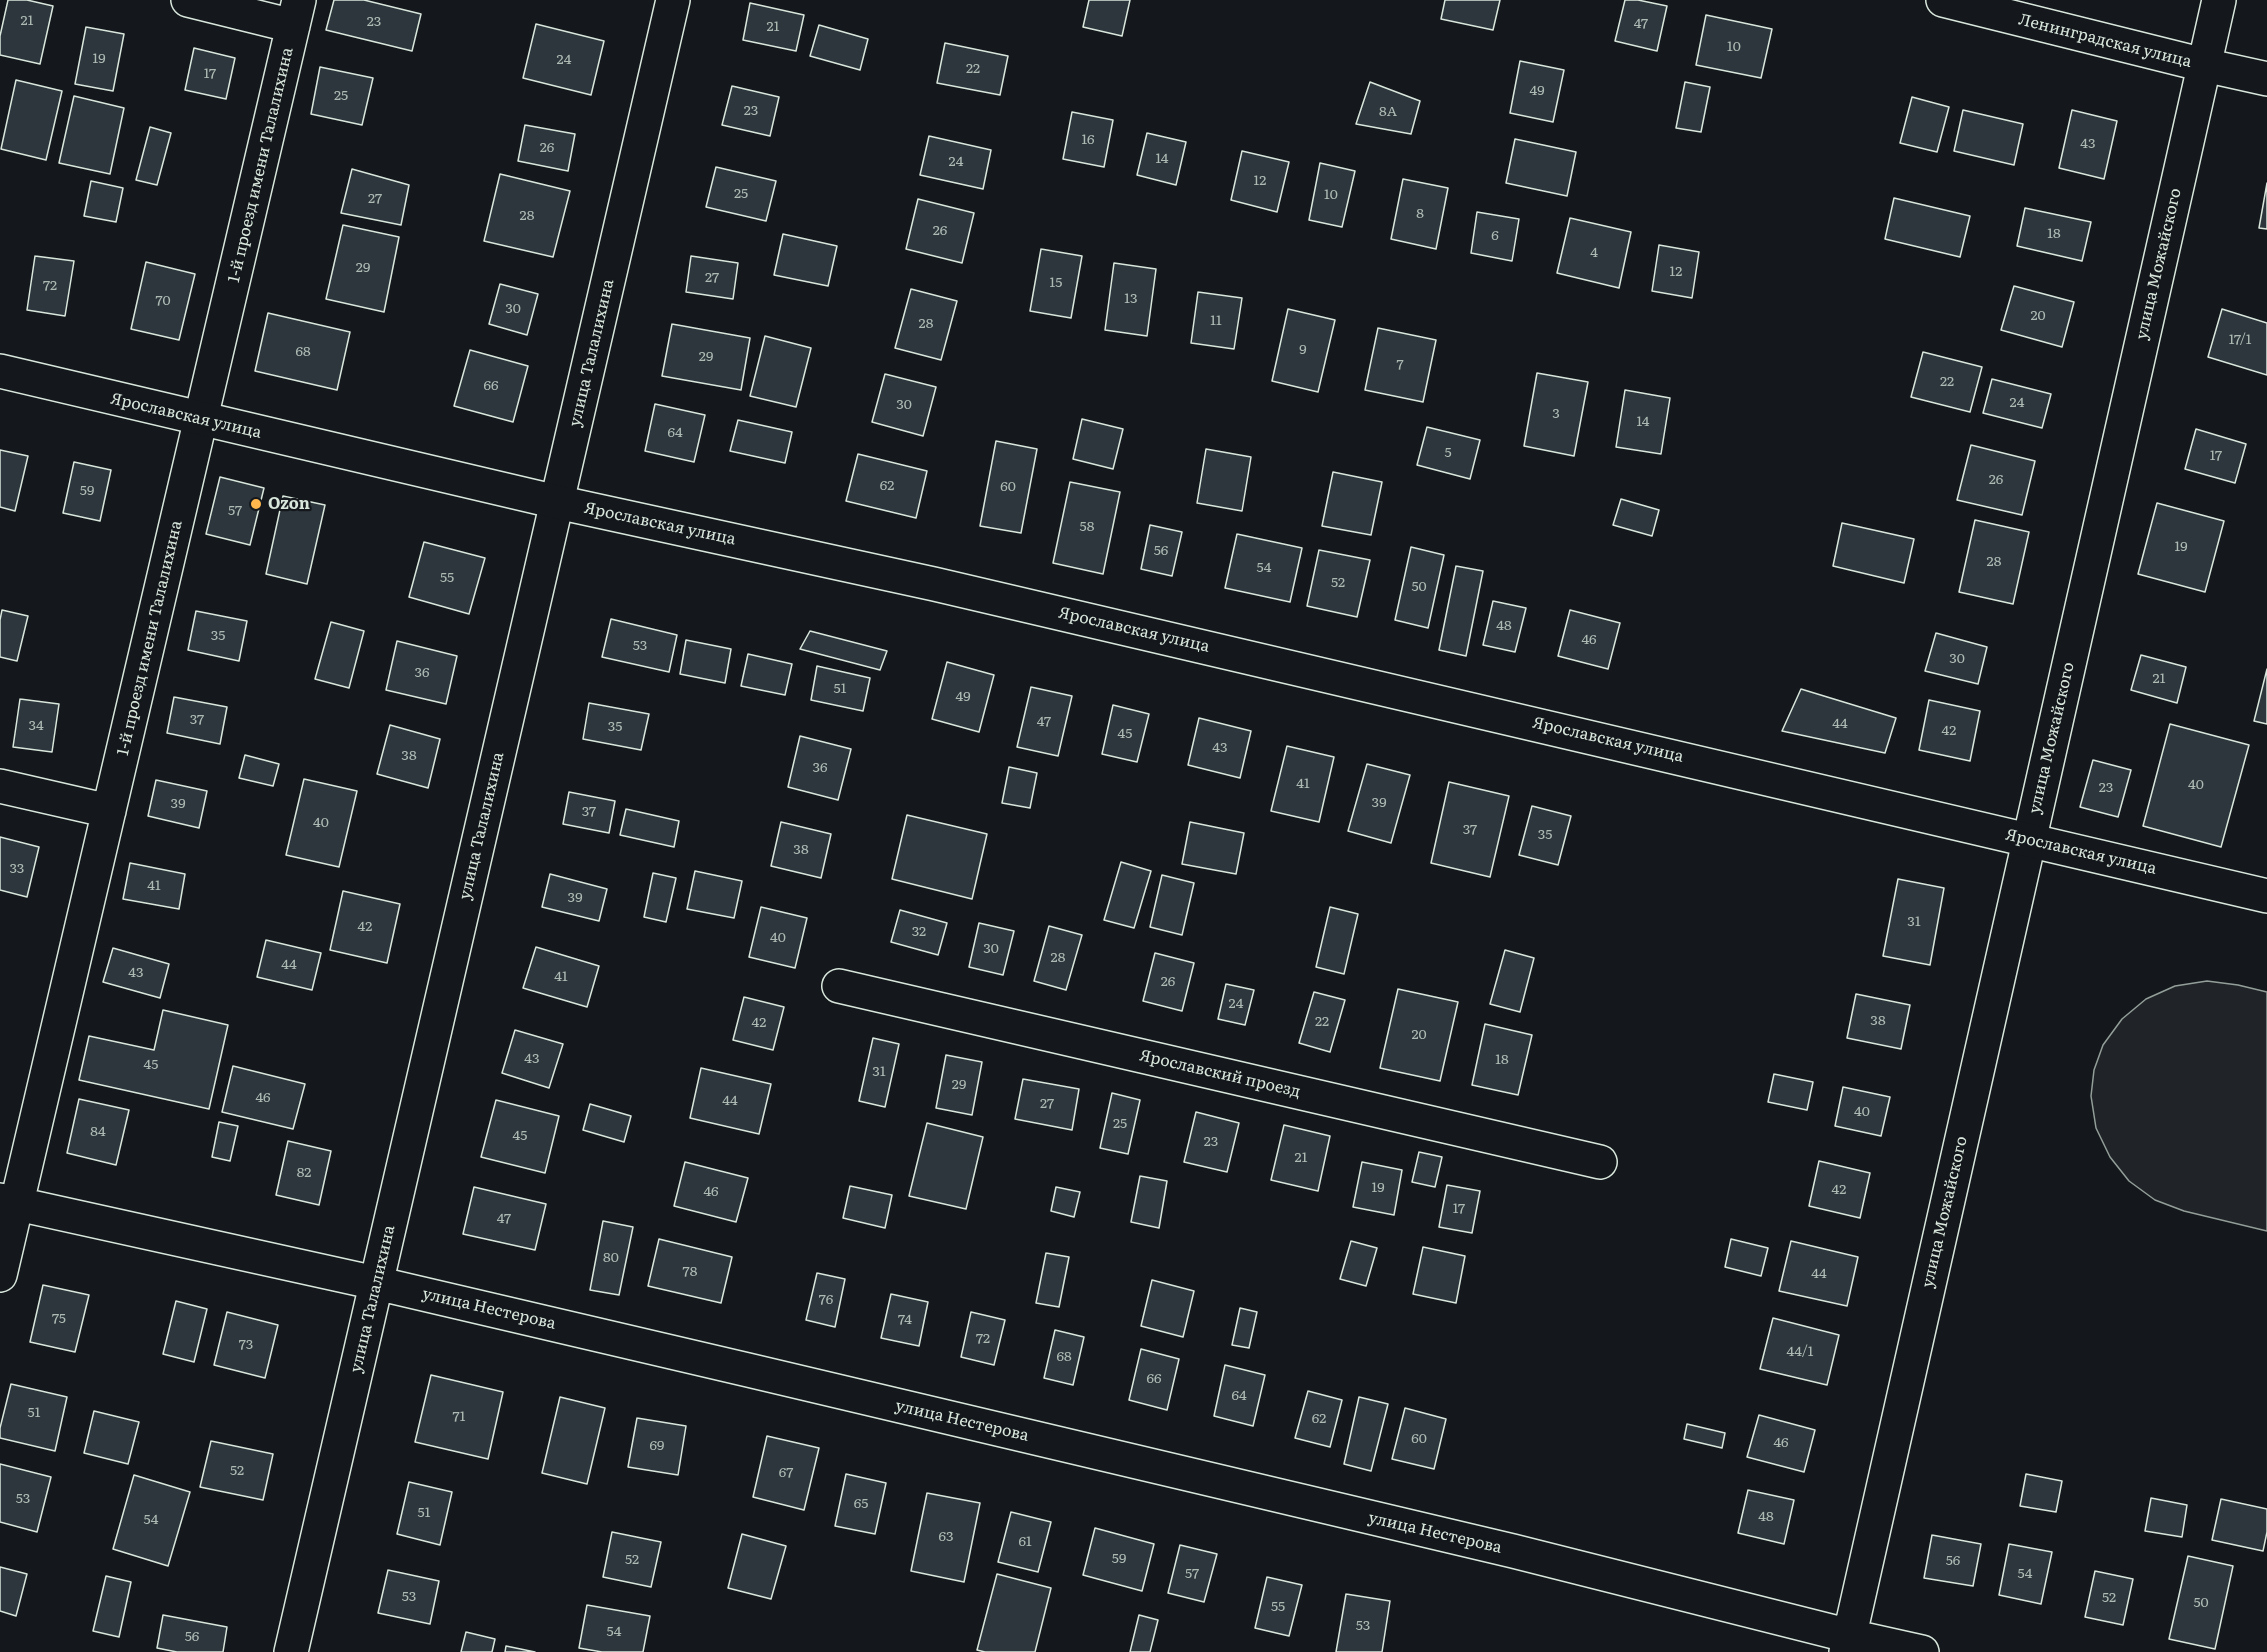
<!DOCTYPE html>
<meta charset="utf-8">
<style>
body{margin:0}
canvas{display:block;background:#14181c}
</style>
<canvas width="2267" height="1652"></canvas>
<script>
const ctx = document.querySelector('canvas').getContext('2d');
ctx.lineJoin = 'round';
function fill(path, color) {
  ctx.fillStyle = color;
  ctx.fill(path, 'evenodd');
}
function toPath(rows) {
  const path = new Path2D();
  for (const r of rows) {
    path.moveTo(r[0], r[1]);
    for (let i = 2; i < r.length; i += 2) path.lineTo(r[i], r[i + 1]);
  }
  return path;
}
function strokePath(path, color, width, dash) {
  ctx.strokeStyle = color;
  ctx.lineWidth = width;
  ctx.lineCap = dash ? 'butt' : 'round';
  ctx.setLineDash(dash || []);
  ctx.stroke(path);
}
function label(font, color, halo, rows, align = 'center') {
  ctx.font = font + ' Literata,serif';
  ctx.lineWidth = 4.5;
  ctx.setLineDash([]);
  ctx.textBaseline = 'middle';
  ctx.strokeStyle = halo;
  ctx.fillStyle = color;
  for (const [text, x, y, turn = 0] of rows) {
    ctx.save();
    ctx.translate(x, y);
    ctx.rotate((+turn || 0) * Math.PI / 180);
    ctx.textAlign = isNaN(turn) ? turn : align;
    if (halo) ctx.strokeText(text, 0, 0);
    ctx.fillText(text, 0, 0);
    ctx.restore();
  }
}
const green = toPath([
 [2207,981,2238,985,2267,992,2267,1231,2184,1211,2155,1200,2129,1181,2110,1157,2096,1128,2091,1096,2094,1070,2103,1045,2122,1019,2146,999,2175,986,2207,981]
]);
fill(green, '#202428');
strokePath(green, '#939e99', 1.5);
const building = toPath([
 [8,0,27,0,53,6,40,64,0,55,0,36,8,0],
 [334,0,364,0,421,14,412,51,326,30,334,0],
 [1089,0,1130,0,1122,36,1083,27,1089,0],
 [1445,0,1500,0,1493,30,1441,19,1445,0],
 [1625,0,1638,0,1667,6,1657,51,1615,41,1625,0],
 [750,3,804,15,796,51,743,40,750,3],
 [1706,15,1772,29,1761,78,1696,65,1706,15],
 [536,24,604,41,591,95,523,78,536,24],
 [819,25,868,39,860,70,810,56,819,25],
 [86,27,124,34,113,91,75,84,86,27],
 [945,43,1008,56,1000,95,937,83,945,43],
 [194,48,235,58,226,99,185,90,194,48],
 [1520,61,1564,70,1553,122,1510,113,1520,61],
 [320,67,373,78,362,125,311,114,320,67],
 [16,80,62,91,46,160,1,149,16,80],
 [1370,82,1420,101,1411,134,1356,124,1370,82],
 [1685,82,1710,87,1701,132,1676,128,1685,82],
 [732,86,779,97,770,136,722,125,732,86],
 [74,96,124,108,110,174,59,163,74,96],
 [1912,97,1949,107,1937,152,1900,143,1912,97],
 [1963,110,2023,124,2014,165,1954,151,1963,110],
 [2072,110,2117,121,2104,179,2059,168,2072,110],
 [1072,112,1113,120,1104,167,1063,159,1072,112],
 [525,125,575,134,568,171,518,161,525,125],
 [150,127,171,133,157,185,136,180,150,127],
 [1147,133,1186,142,1176,185,1137,175,1147,133],
 [929,136,991,150,983,189,920,175,929,136],
 [1515,139,1576,152,1567,196,1506,183,1515,139],
 [1242,151,1289,162,1277,212,1231,200,1242,151],
 [1320,163,1355,171,1342,227,1309,220,1320,163],
 [716,167,776,181,766,221,706,207,716,167],
 [352,169,409,185,401,225,341,213,352,169],
 [500,174,570,191,553,257,484,241,500,174],
 [1403,179,1448,188,1436,249,1391,239,1403,179],
 [91,181,123,188,116,222,84,216,91,181],
 [2267,183,2267,229,2259,228,2267,183],
 [1894,198,1970,216,1960,257,1885,239,1894,198],
 [918,199,974,213,962,263,906,249,918,199],
 [2025,208,2091,222,2082,261,2017,246,2025,208],
 [1477,212,1519,219,1512,261,1471,253,1477,212],
 [1570,218,1631,232,1619,288,1557,273,1570,218],
 [343,225,399,237,384,312,326,299,343,225],
 [783,234,837,246,828,286,774,275,783,234],
 [1659,245,1699,252,1692,298,1652,291,1659,245],
 [1041,249,1082,256,1071,318,1030,311,1041,249],
 [35,256,74,261,65,316,27,310,35,256],
 [691,256,738,263,733,299,686,292,691,256],
 [146,262,195,274,179,340,131,329,146,262],
 [1114,263,1156,269,1147,336,1105,330,1114,263],
 [500,284,538,294,527,335,489,324,500,284],
 [2014,286,2074,302,2062,347,2001,330,2014,286],
 [911,289,957,301,941,360,895,348,911,289],
 [1198,292,1242,298,1234,349,1191,343,1198,292],
 [1288,309,1335,320,1318,392,1272,381,1288,309],
 [2222,309,2267,323,2267,375,2208,357,2222,309],
 [268,313,350,332,337,390,255,371,268,313],
 [672,324,750,338,741,390,662,376,672,324],
 [1378,328,1436,340,1423,402,1365,390,1378,328],
 [765,336,811,348,796,407,750,396,765,336],
 [470,350,528,366,513,422,454,406,470,350],
 [1923,352,1982,367,1970,412,1911,397,1923,352],
 [1537,373,1588,382,1574,456,1524,446,1537,373],
 [885,374,936,387,923,436,872,422,885,374],
 [1992,379,2051,394,2042,428,1983,413,1992,379],
 [1625,390,1670,398,1661,454,1616,447,1625,390],
 [655,404,705,415,694,462,645,451,655,404],
 [1082,419,1123,429,1113,469,1073,459,1082,419],
 [738,420,792,432,785,463,730,451,738,420],
 [1427,427,1480,440,1470,479,1417,465,1427,427],
 [2196,429,2246,444,2235,483,2185,469,2196,429],
 [996,441,1037,449,1021,533,980,526,996,441],
 [1971,445,2035,461,2022,515,1957,500,1971,445],
 [1206,449,1251,457,1242,511,1197,503,1206,449],
 [0,450,28,456,15,511,0,507,0,450],
 [858,454,927,471,916,518,846,501,858,454],
 [74,462,111,470,100,521,63,513,74,462],
 [1333,472,1382,482,1371,535,1322,526,1333,472],
 [220,477,264,488,250,545,206,534,220,477],
 [1070,482,1120,492,1103,574,1053,563,1070,482],
 [283,496,325,505,307,584,266,574,283,496],
 [1621,499,1659,510,1652,536,1613,525,1621,499],
 [2157,503,2224,521,2205,592,2138,574,2157,503],
 [1975,520,2029,532,2013,604,1959,592,1975,520],
 [1842,523,1914,539,1904,583,1833,566,1842,523],
 [1150,525,1182,532,1172,576,1141,569,1150,525],
 [1237,534,1302,548,1290,602,1225,588,1237,534],
 [424,542,485,558,469,614,409,597,424,542],
 [1411,547,1444,555,1428,628,1395,620,1411,547],
 [1319,550,1370,560,1357,617,1307,606,1319,550],
 [1456,566,1483,571,1466,656,1439,650,1456,566],
 [1493,601,1526,608,1515,652,1483,645,1493,601],
 [2,610,28,616,17,661,0,657,0,620,2,610],
 [1570,610,1620,623,1608,669,1558,656,1570,610],
 [196,611,247,621,239,661,188,650,196,611],
 [611,619,677,635,669,672,602,657,611,619],
 [331,622,364,631,349,688,315,679,331,622],
 [810,631,887,651,880,670,800,649,810,631],
 [1936,633,1987,647,1978,684,1925,671,1936,633],
 [686,640,731,649,725,683,680,674,686,640],
 [397,641,457,656,446,704,386,690,397,641],
 [748,654,792,664,785,695,741,686,748,654],
 [2141,655,2186,667,2177,703,2131,690,2141,655],
 [947,662,994,675,979,732,932,719,947,662],
 [817,666,870,678,863,711,811,700,817,666],
 [2267,669,2267,724,2254,721,2267,669],
 [1031,687,1072,696,1058,756,1017,747,1031,687],
 [1801,689,1896,718,1885,753,1782,731,1801,689],
 [174,697,227,707,220,744,167,733,174,697],
 [20,699,59,704,52,752,13,747,20,699],
 [1929,700,1980,711,1970,761,1919,750,1929,700],
 [589,703,649,714,641,750,583,739,589,703],
 [1113,705,1149,714,1137,762,1102,754,1113,705],
 [1199,718,1251,731,1240,778,1188,765,1199,718],
 [2170,724,2249,745,2221,847,2143,826,2170,724],
 [390,725,440,739,428,788,377,774,390,725],
 [800,736,851,749,838,800,788,787,800,736],
 [1287,746,1334,757,1319,822,1271,811,1287,746],
 [245,755,279,764,273,786,239,778,245,755],
 [2093,760,2131,770,2118,817,2080,807,2093,760],
 [1367,764,1410,775,1391,843,1348,831,1367,764],
 [1009,767,1037,773,1030,808,1002,803,1009,767],
 [304,779,357,791,339,867,286,855,304,779],
 [156,780,207,791,199,828,148,816,156,780],
 [1449,782,1509,796,1490,877,1431,863,1449,782],
 [569,792,615,801,609,833,563,824,569,792],
 [1532,806,1571,816,1558,865,1519,855,1532,806],
 [626,809,679,821,674,847,620,835,626,809],
 [907,815,987,834,972,899,892,879,907,815],
 [781,822,831,834,821,878,771,866,781,822],
 [1190,822,1244,833,1236,874,1182,864,1190,822],
 [0,837,39,847,27,897,0,890,0,837],
 [1121,862,1151,871,1134,928,1104,920,1121,862],
 [130,863,185,874,179,909,123,899,130,863],
 [695,871,742,881,734,918,687,909,695,871],
 [653,873,676,878,666,922,644,917,653,873],
 [550,874,607,889,599,921,542,907,550,874],
 [1162,875,1194,883,1182,935,1150,927,1162,875],
 [1898,879,1944,888,1930,965,1883,956,1898,879],
 [343,891,400,904,387,963,330,950,343,891],
 [761,907,807,918,795,968,749,957,761,907],
 [1330,907,1358,914,1344,974,1316,967,1330,907],
 [900,910,947,923,938,955,891,942,900,910],
 [979,923,1014,931,1003,975,969,967,979,923],
 [1049,926,1082,935,1066,990,1034,981,1049,926],
 [266,940,321,953,312,990,257,977,266,940],
 [536,947,599,966,587,1007,523,988,536,947],
 [113,948,169,964,160,998,103,982,113,948],
 [1505,950,1534,958,1520,1012,1490,1004,1505,950],
 [1155,953,1194,963,1182,1011,1143,1001,1155,953],
 [1226,984,1254,990,1245,1025,1218,1019,1226,984],
 [1398,989,1458,1002,1440,1081,1380,1068,1398,989],
 [1314,992,1345,1000,1330,1052,1299,1043,1314,992],
 [1856,994,1910,1005,1901,1049,1847,1038,1856,994],
 [744,997,784,1007,773,1050,733,1040,744,997],
 [163,1010,228,1025,209,1109,79,1080,89,1036,154,1050,163,1010],
 [1485,1024,1532,1035,1518,1095,1472,1085,1485,1024],
 [515,1030,563,1044,549,1088,502,1073,515,1030],
 [873,1038,899,1044,885,1107,859,1101,873,1038],
 [946,1055,982,1062,972,1115,936,1108,946,1055],
 [233,1066,305,1084,293,1129,222,1112,233,1066],
 [701,1068,771,1084,759,1134,690,1118,701,1068],
 [1774,1074,1813,1082,1807,1110,1768,1102,1774,1074],
 [1023,1079,1079,1089,1072,1130,1015,1119,1023,1079],
 [1843,1087,1890,1097,1881,1136,1835,1126,1843,1087],
 [1112,1093,1140,1100,1128,1154,1100,1148,1112,1093],
 [79,1099,129,1110,116,1165,67,1153,79,1099],
 [496,1100,559,1116,545,1173,481,1157,496,1100],
 [590,1104,631,1116,624,1142,583,1130,590,1104],
 [1196,1112,1239,1123,1227,1172,1184,1162,1196,1112],
 [219,1122,238,1126,230,1161,212,1157,219,1122],
 [927,1123,983,1137,966,1209,909,1196,927,1123],
 [1284,1125,1330,1136,1318,1191,1271,1180,1284,1125],
 [288,1141,331,1151,319,1205,276,1195,288,1141],
 [1419,1152,1442,1157,1435,1187,1412,1182,1419,1152],
 [1819,1161,1870,1173,1860,1218,1809,1206,1819,1161],
 [685,1162,748,1178,736,1222,674,1206,685,1162],
 [1362,1162,1402,1170,1394,1215,1353,1207,1362,1162],
 [1140,1176,1167,1181,1159,1228,1131,1222,1140,1176],
 [1447,1185,1480,1191,1472,1233,1439,1227,1447,1185],
 [850,1186,892,1195,885,1228,843,1218,850,1186],
 [474,1187,546,1204,535,1250,463,1234,474,1187],
 [1056,1187,1080,1192,1074,1217,1051,1211,1056,1187],
 [603,1221,633,1227,619,1295,590,1290,603,1221],
 [659,1239,732,1257,721,1303,648,1286,659,1239],
 [1731,1239,1768,1248,1761,1276,1725,1267,1731,1239],
 [1351,1241,1377,1248,1366,1286,1340,1279,1351,1241],
 [1791,1241,1858,1257,1847,1306,1779,1291,1791,1241],
 [1423,1247,1465,1256,1456,1303,1413,1294,1423,1247],
 [1046,1253,1069,1257,1059,1307,1036,1303,1046,1253],
 [817,1273,845,1279,835,1327,806,1320,817,1273],
 [1152,1280,1194,1291,1183,1337,1141,1326,1152,1280],
 [43,1285,89,1295,75,1352,30,1342,43,1285],
 [891,1294,928,1302,919,1346,881,1338,891,1294],
 [176,1301,207,1309,194,1362,163,1354,176,1301],
 [1240,1308,1257,1312,1249,1348,1232,1345,1240,1308],
 [227,1312,278,1325,265,1378,214,1365,227,1312],
 [971,1312,1005,1320,994,1365,961,1357,971,1312],
 [1773,1318,1839,1335,1827,1385,1760,1369,1773,1318],
 [1055,1330,1084,1337,1073,1385,1044,1378,1055,1330],
 [1141,1349,1179,1359,1167,1410,1129,1400,1141,1349],
 [1225,1365,1265,1375,1253,1426,1214,1416,1225,1365],
 [431,1375,503,1392,488,1459,415,1442,431,1375],
 [11,1384,67,1397,55,1451,0,1438,0,1428,11,1384],
 [1308,1391,1342,1400,1330,1447,1295,1438,1308,1391],
 [560,1397,605,1408,587,1484,542,1473,560,1397],
 [1359,1397,1388,1404,1371,1471,1344,1464,1359,1397],
 [1405,1408,1446,1419,1434,1469,1392,1459,1405,1408],
 [94,1411,139,1422,128,1464,84,1453,94,1411],
 [1759,1415,1815,1430,1804,1472,1747,1457,1759,1415],
 [637,1418,686,1426,678,1475,628,1467,637,1418],
 [1687,1424,1725,1433,1722,1448,1684,1439,1687,1424],
 [767,1436,819,1448,804,1510,753,1497,767,1436],
 [211,1441,273,1454,263,1500,200,1487,211,1441],
 [0,1464,51,1477,37,1532,0,1522,0,1464],
 [846,1474,886,1483,875,1534,835,1526,846,1474],
 [2026,1474,2062,1481,2056,1512,2020,1506,2026,1474],
 [134,1475,190,1492,168,1566,113,1549,134,1475],
 [409,1482,452,1492,440,1545,397,1534,409,1482],
 [1748,1490,1794,1500,1784,1544,1738,1533,1748,1490],
 [927,1493,980,1503,964,1582,911,1571,927,1493],
 [2151,1498,2187,1505,2182,1537,2145,1531,2151,1498],
 [2221,1499,2267,1509,2267,1532,2263,1551,2212,1540,2221,1499],
 [1011,1512,1051,1522,1038,1572,998,1562,1011,1512],
 [1095,1528,1154,1544,1142,1591,1083,1575,1095,1528],
 [612,1532,661,1542,651,1587,603,1577,612,1532],
 [742,1534,786,1546,771,1599,728,1588,742,1534],
 [1932,1535,1981,1544,1973,1586,1924,1578,1932,1535],
 [2009,1544,2052,1552,2041,1604,1999,1595,2009,1544],
 [1180,1545,1217,1554,1204,1602,1168,1593,1180,1545],
 [2188,1556,2233,1566,2215,1649,2169,1639,2188,1556],
 [0,1567,27,1574,16,1616,0,1611,0,1567],
 [388,1570,439,1581,430,1624,378,1613,388,1570],
 [2095,1571,2133,1579,2123,1625,2085,1617,2095,1571],
 [997,1574,1051,1588,1035,1652,985,1652,977,1650,997,1574],
 [106,1576,131,1582,119,1637,93,1631,106,1576],
 [1267,1577,1302,1585,1289,1636,1255,1628,1267,1577],
 [1346,1594,1390,1601,1382,1652,1336,1652,1346,1594],
 [587,1605,650,1616,643,1652,602,1652,579,1648,587,1605],
 [163,1615,227,1627,223,1652,177,1652,157,1648,163,1615],
 [1139,1615,1158,1620,1150,1652,1130,1652,1139,1615],
 [466,1632,495,1639,492,1652,461,1652,466,1632],
 [506,1646,535,1652,505,1652,506,1646]
]);
fill(building, '#2c363c');
strokePath(building, '#d8e6dc', 1.5);
const minor = toPath([
 [188,0,293,26],
 [1943,0,2204,65,2267,79],
 [0,786,109,811],
 [839,986,1600,1162],
 [0,1200,376,1283,748,1370,1513,1551,1850,1636,1922,1652],
 [0,1275,299,0],
 [291,1652,673,0],
 [1846,1652,2219,0]
]);
const tertiary = toPath([
 [0,371,557,502,934,584,2267,896]
]);
strokePath(minor, '#d8e6dc', 36);
strokePath(tertiary, '#d8e6dc', 36);
strokePath(minor, '#14181c', 33);
strokePath(tertiary, '#14181c', 33);
for (const [x, y, r, color] of [
 [256,504,6,"#ffb74d"]
]) {
  const dot = new Path2D();
  dot.arc(x, y, r, 0, 2 * Math.PI);
  ctx.fillStyle = color;
  ctx.fill(dot);
  strokePath(dot, '#14181c', 2);
}
label('14px', '#adbab4', null, [
 ["21",27,21],
 ["23",374,22],
 ["47",1641,24],
 ["21",773,27],
 ["10",1734,47],
 ["19",99,59],
 ["24",564,60],
 ["22",973,69],
 ["17",210,74],
 ["49",1537,91],
 ["25",341,96],
 ["23",751,111],
 ["8А",1388,112],
 ["16",1088,140],
 ["43",2088,144],
 ["26",547,148],
 ["14",1162,159],
 ["24",956,162],
 ["12",1260,181],
 ["25",741,194],
 ["10",1331,195],
 ["27",375,199],
 ["8",1420,214],
 ["28",527,216],
 ["26",940,231],
 ["18",2054,234],
 ["6",1495,236],
 ["4",1594,253],
 ["29",363,268],
 ["12",1676,272],
 ["27",712,278],
 ["15",1056,283],
 ["72",50,286],
 ["13",1131,299],
 ["70",163,301],
 ["30",513,309],
 ["20",2038,316],
 ["11",1216,321],
 ["28",926,324],
 ["17/1",2240,340],
 ["9",1303,350],
 ["68",303,352],
 ["29",706,357],
 ["7",1400,365],
 ["22",1947,382],
 ["66",491,386],
 ["24",2017,403],
 ["30",904,405],
 ["3",1556,414],
 ["14",1643,422],
 ["64",675,433],
 ["5",1448,453],
 ["17",2216,456],
 ["26",1996,480],
 ["62",887,486],
 ["60",1008,487],
 ["59",87,491],
 ["57",235,511],
 ["58",1087,527],
 ["19",2181,547],
 ["56",1161,551],
 ["28",1994,562],
 ["54",1264,568],
 ["55",447,578],
 ["52",1338,583],
 ["50",1419,587],
 ["48",1504,626],
 ["35",218,636],
 ["46",1589,640],
 ["53",640,646],
 ["30",1957,659],
 ["36",422,673],
 ["21",2159,679],
 ["51",840,689],
 ["49",963,697],
 ["37",197,720],
 ["47",1044,722],
 ["44",1840,724],
 ["34",36,726],
 ["35",615,727],
 ["42",1949,731],
 ["45",1125,734],
 ["43",1220,748],
 ["38",409,756],
 ["36",820,768],
 ["41",1303,784],
 ["40",2196,785],
 ["23",2106,788],
 ["39",1379,803],
 ["39",178,804],
 ["37",589,812],
 ["40",321,823],
 ["37",1470,830],
 ["35",1545,835],
 ["38",801,850],
 ["33",17,869],
 ["41",154,886],
 ["39",575,898],
 ["31",1914,922],
 ["42",365,927],
 ["32",919,932],
 ["40",778,938],
 ["30",991,949],
 ["28",1058,958],
 ["44",289,965],
 ["43",136,973],
 ["41",561,977],
 ["26",1168,982],
 ["24",1236,1004],
 ["38",1878,1021],
 ["22",1322,1022],
 ["42",759,1023],
 ["20",1419,1035],
 ["43",532,1059],
 ["18",1502,1060],
 ["45",151,1065],
 ["31",879,1072],
 ["29",959,1085],
 ["46",263,1098],
 ["44",730,1101],
 ["27",1047,1104],
 ["40",1862,1112],
 ["25",1120,1124],
 ["84",98,1132],
 ["45",520,1136],
 ["23",1211,1142],
 ["21",1301,1158],
 ["82",304,1173],
 ["19",1378,1188],
 ["42",1839,1190],
 ["46",711,1192],
 ["17",1459,1209],
 ["47",504,1219],
 ["80",611,1258],
 ["78",690,1272],
 ["44",1819,1274],
 ["76",826,1300],
 ["75",59,1319],
 ["74",905,1320],
 ["72",983,1339],
 ["73",246,1345],
 ["44/1",1800,1352],
 ["68",1064,1357],
 ["66",1154,1379],
 ["64",1239,1396],
 ["51",34,1413],
 ["71",459,1417],
 ["62",1319,1419],
 ["60",1419,1439],
 ["46",1781,1443],
 ["69",657,1446],
 ["52",237,1471],
 ["67",786,1473],
 ["53",23,1499],
 ["65",861,1504],
 ["51",424,1513],
 ["48",1766,1517],
 ["54",151,1520],
 ["63",946,1537],
 ["61",1025,1542],
 ["59",1119,1559],
 ["52",632,1560],
 ["56",1953,1561],
 ["57",1192,1574],
 ["54",2025,1574],
 ["53",409,1597],
 ["52",2109,1598],
 ["50",2201,1603],
 ["55",1278,1607],
 ["53",1363,1626],
 ["54",614,1632],
 ["56",192,1637]
]);
label('16px', '#d8e6dc', '#14181c', [
 ["Ленинградская улица",2105,41,14],
 ["1-й проезд имени Талалихина",261,165,-77],
 ["улица Можайского",2159,264,-77],
 ["улица Талалихина",592,353,-77],
 ["Ярославская улица",186,416,13],
 ["Ярославская улица",660,524,12],
 ["Ярославская улица",1134,630,13],
 ["1-й проезд имени Талалихина",150,638,-77],
 ["улица Можайского",2052,738,-77],
 ["Ярославская улица",1608,740,13],
 ["улица Талалихина",482,826,-77],
 ["Ярославская улица",2081,852,13],
 ["Ярославский проезд",1220,1074,13],
 ["улица Можайского",1945,1212,-77],
 ["улица Талалихина",373,1299,-77],
 ["улица Нестерова",489,1309,13],
 ["улица Нестерова",962,1421,13],
 ["улица Нестерова",1435,1533,13]
]);
label('bold 16px', '#d8e6dc', '#14181c', [
 ["Ozon",268,504]
], 'left');
</script>
